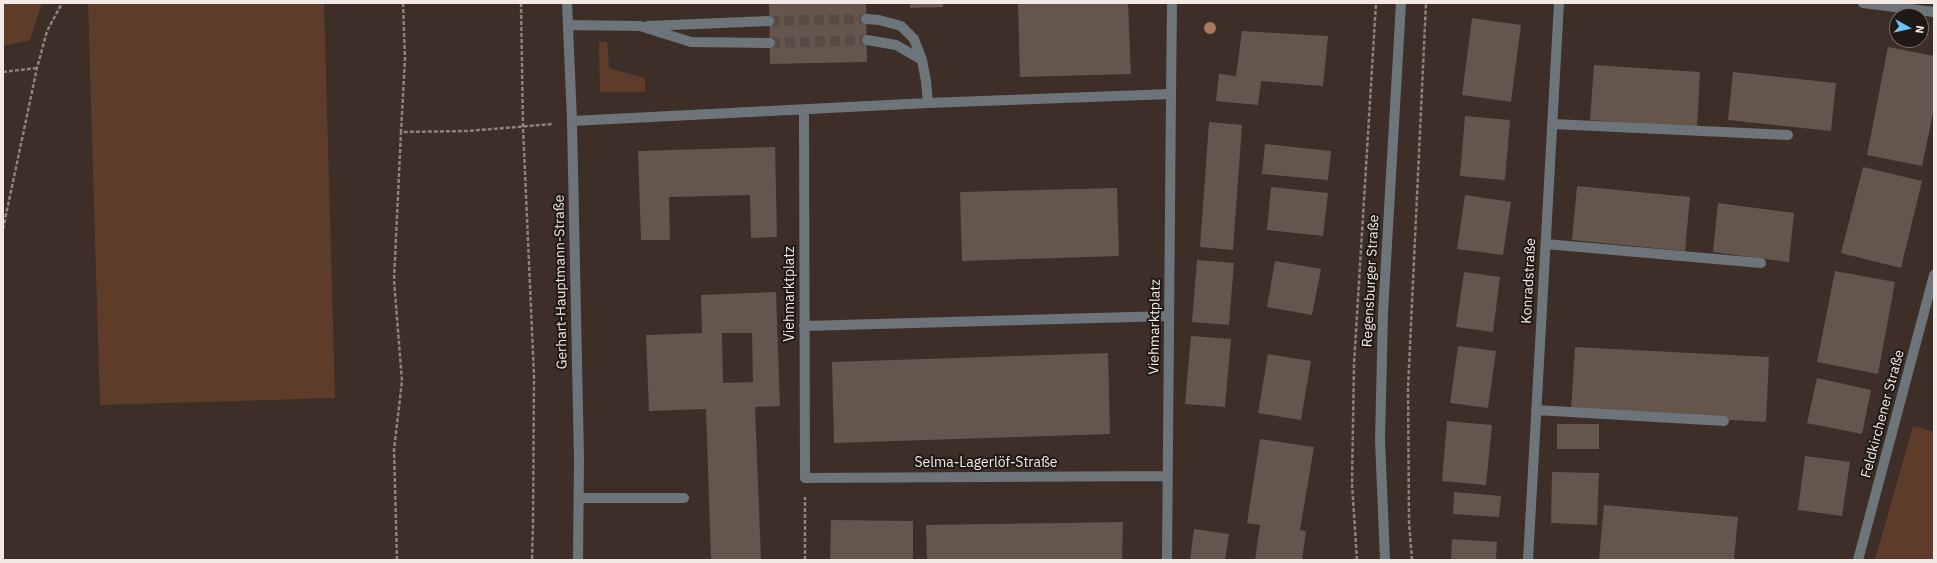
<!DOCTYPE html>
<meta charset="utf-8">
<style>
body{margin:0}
#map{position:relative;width:1937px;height:563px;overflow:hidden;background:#3d2f28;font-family:"IBM Plex Sans",sans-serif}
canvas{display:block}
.frame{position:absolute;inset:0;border:4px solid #f2e9e4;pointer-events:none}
.north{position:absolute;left:1889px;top:8px;width:40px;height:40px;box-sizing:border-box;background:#1f1916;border:1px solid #736c68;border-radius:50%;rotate:98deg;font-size:11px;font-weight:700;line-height:16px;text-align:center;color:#f2e9e4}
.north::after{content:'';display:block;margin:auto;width:14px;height:18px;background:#70c2f4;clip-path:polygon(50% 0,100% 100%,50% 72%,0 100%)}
</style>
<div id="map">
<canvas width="1937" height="563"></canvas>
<div class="frame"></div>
<div class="north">N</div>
</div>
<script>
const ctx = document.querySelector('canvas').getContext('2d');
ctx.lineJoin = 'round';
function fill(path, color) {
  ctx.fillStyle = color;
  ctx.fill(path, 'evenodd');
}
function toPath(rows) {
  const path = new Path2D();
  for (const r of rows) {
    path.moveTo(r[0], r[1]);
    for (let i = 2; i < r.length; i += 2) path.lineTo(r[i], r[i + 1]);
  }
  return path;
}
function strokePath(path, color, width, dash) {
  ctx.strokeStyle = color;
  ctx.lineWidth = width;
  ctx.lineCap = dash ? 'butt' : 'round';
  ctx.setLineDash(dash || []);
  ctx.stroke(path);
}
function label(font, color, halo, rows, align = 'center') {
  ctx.font = font + ' "IBM Plex Sans",sans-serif';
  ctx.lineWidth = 4;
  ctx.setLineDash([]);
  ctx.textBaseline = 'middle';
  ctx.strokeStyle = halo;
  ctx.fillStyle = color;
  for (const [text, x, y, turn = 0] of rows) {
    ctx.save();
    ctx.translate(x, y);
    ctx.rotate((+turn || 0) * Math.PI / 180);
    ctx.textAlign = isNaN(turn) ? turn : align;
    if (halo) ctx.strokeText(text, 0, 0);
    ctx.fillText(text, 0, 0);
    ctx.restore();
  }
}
fill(toPath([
 [3,3,42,3,30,40,3,46],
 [88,3,324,3,335,398,100,405],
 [599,42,607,42,609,68,645,78,645,92,600,92],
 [1913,426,1934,432,1934,560,1875,560]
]), '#5d3d2a');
fill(toPath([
 [769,3,866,3,867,62,770,64],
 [910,3,943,3,943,7,910,8],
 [1018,3,1128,3,1131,74,1020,77],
 [1472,18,1521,25,1511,102,1462,95],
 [1242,31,1328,36,1323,86,1261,81,1258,105,1216,101,1219,74,1236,76],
 [1888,47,1934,56,1934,108,1922,166,1867,155],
 [1594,65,1700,72,1697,128,1590,120],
 [1733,72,1836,83,1831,131,1728,120],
 [1465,116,1510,120,1505,180,1460,176],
 [1209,122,1242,125,1233,250,1200,247],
 [1265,144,1331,151,1328,180,1262,174],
 [775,147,777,237,751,238,750,195,669,197,670,240,641,240,638,151],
 [1863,167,1922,181,1901,268,1841,253],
 [1577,186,1690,197,1685,251,1572,240],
 [1271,187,1328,193,1323,236,1267,230],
 [1117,188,1119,256,962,261,960,192],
 [1465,195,1511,202,1503,255,1457,249],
 [1718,203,1794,213,1789,262,1713,252],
 [1197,260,1234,263,1229,325,1192,322],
 [1275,261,1321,269,1312,315,1267,307],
 [1835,271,1895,282,1878,374,1817,362],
 [1464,272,1500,277,1493,332,1456,327],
 [776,292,780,406,755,407,761,560,711,560,706,409,649,411,646,335,702,333,701,295],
 [722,333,752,333,753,382,723,383],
 [1191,336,1231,339,1225,407,1185,404],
 [1458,346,1496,351,1488,408,1450,403],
 [1575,347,1769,357,1766,422,1571,411],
 [1108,353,1110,434,834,443,832,362],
 [1268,354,1311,361,1301,420,1258,413],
 [1817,378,1871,390,1862,434,1807,423],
 [1447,421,1492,425,1486,485,1442,481],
 [1557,424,1599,424,1599,449,1557,449],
 [1260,439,1314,447,1300,530,1306,531,1302,560,1255,560,1260,525,1247,523],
 [1805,456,1850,462,1842,516,1798,510],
 [1552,472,1599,473,1597,525,1551,523],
 [1454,492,1501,496,1499,517,1453,514],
 [1604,505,1738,517,1734,560,1599,560],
 [831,520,913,521,913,560,830,560],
 [1123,522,1122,560,927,560,926,525],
 [1194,529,1229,534,1225,560,1190,560],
 [1452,539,1497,542,1496,560,1451,560]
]), '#64554d');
strokePath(toPath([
 [769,21,866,19],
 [770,43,867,40]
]), '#584b44', 10, [10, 5]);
strokePath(toPath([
 [403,3,405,59,401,132,468,131,553,124],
 [521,3,523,127,534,376,533,526,532,560],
 [3,72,37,68],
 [3,229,37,68,47,31,62,3],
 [397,560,394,450,402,381,394,280,401,132],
 [805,560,805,497],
 [1357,560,1352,484,1354,364,1376,3],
 [1412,560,1409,522,1408,389,1426,3]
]), '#8d827c', 2.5, [4, 2]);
strokePath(toPath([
 [567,3,572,121,579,458,578,560],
 [1863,3,1934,12],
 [866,19,879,20,901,26,914,39,922,60,926,81,928,103],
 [568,25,640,26,691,42,770,43],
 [648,26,769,21],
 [867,40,896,45,922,60],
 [804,110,805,478,1167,476],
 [572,121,928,103,1171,94,1172,3],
 [1552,124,1788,135],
 [1546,244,1761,263],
 [804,326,1169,316],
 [1536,410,1724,421],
 [579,498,684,498],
 [1167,560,1171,94],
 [1385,560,1380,440,1383,313,1401,3],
 [1528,560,1559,3],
 [1858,560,1934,275]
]), '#6e757a', 10);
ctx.fillStyle = '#a67960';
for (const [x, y] of [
 [1210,28]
]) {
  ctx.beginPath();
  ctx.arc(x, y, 6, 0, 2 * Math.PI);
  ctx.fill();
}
label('14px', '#f2e9e4', '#1f1916', [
 ["Regensburger Straße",1371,281,-87],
 ["Konradstraße",1529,281,-87],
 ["Gerhart-Hauptmann-Straße",561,282,-91],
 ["Viehmarktplatz",790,294,-90],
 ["Viehmarktplatz",1155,327,-89],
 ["Feldkirchener Straße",1883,414,-75],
 ["Selma-Lagerlöf-Straße",986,463]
]);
</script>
